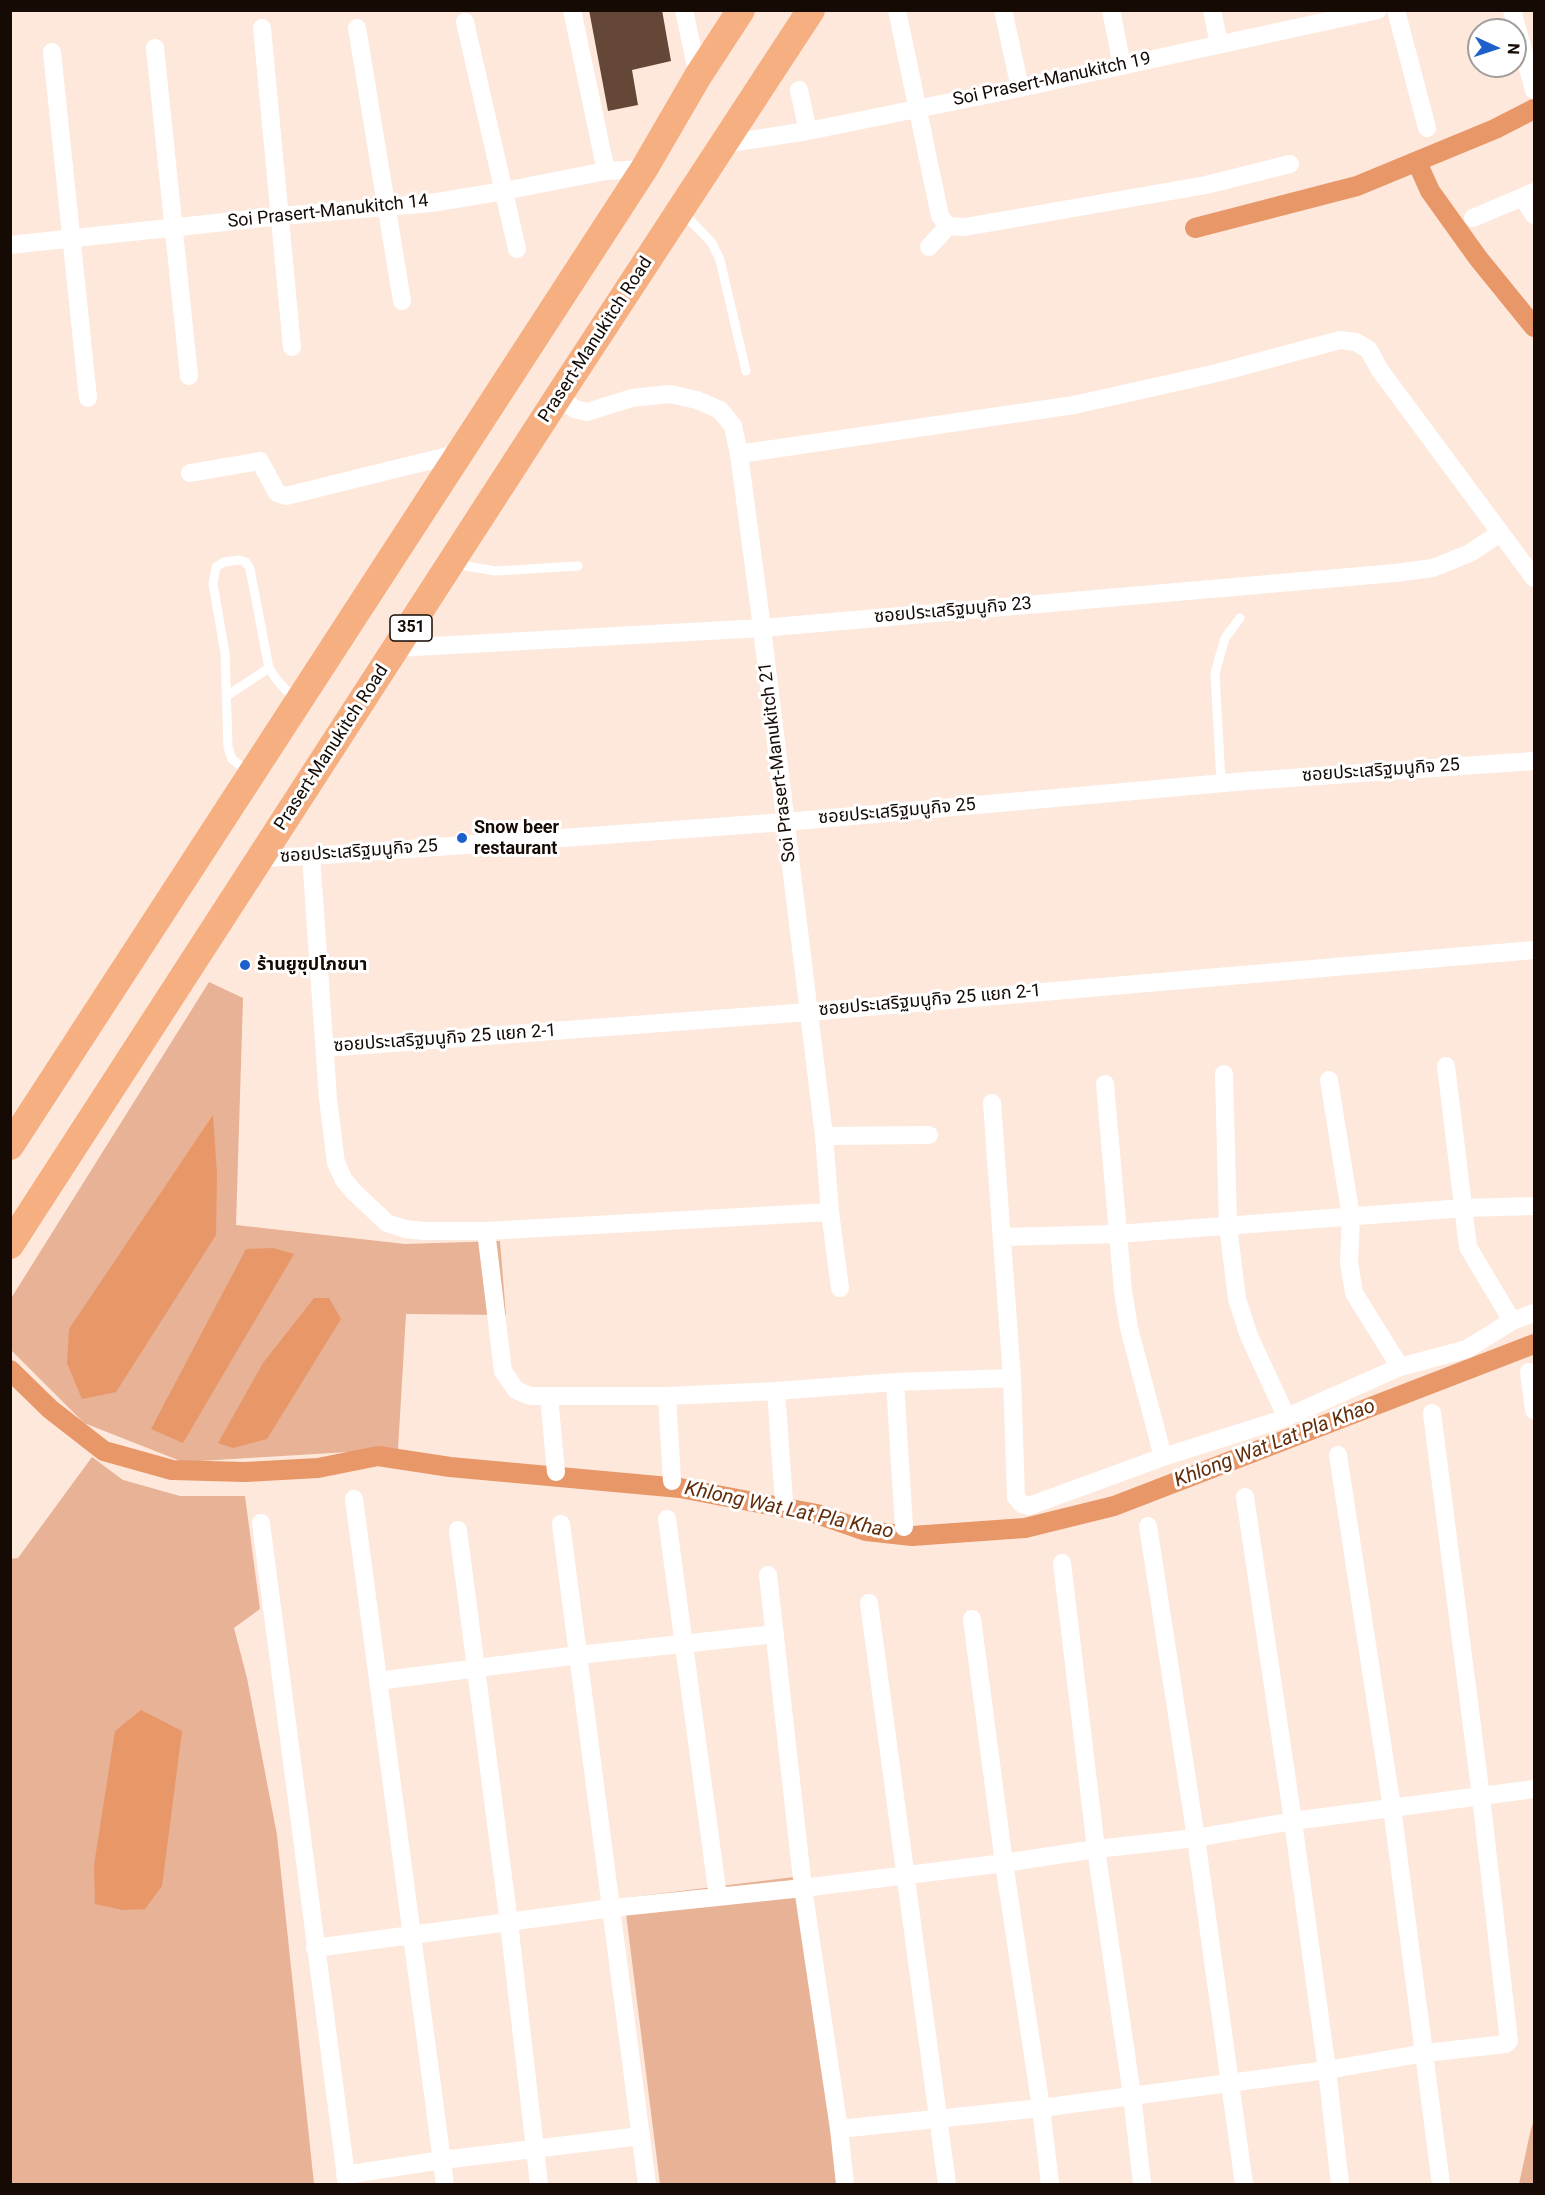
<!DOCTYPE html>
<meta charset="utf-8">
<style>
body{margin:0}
#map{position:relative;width:1545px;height:2195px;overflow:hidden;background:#fee8dc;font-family:Roboto,sans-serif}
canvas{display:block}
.frame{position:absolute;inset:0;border:12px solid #150a04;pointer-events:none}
.north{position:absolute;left:1467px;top:18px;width:60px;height:60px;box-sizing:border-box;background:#fff;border:2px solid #a19d9b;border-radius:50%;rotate:93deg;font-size:16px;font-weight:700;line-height:24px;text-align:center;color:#150a04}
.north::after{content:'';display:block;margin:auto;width:21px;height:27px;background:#1d5fcb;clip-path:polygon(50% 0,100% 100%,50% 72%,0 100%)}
</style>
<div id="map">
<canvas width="1545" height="2195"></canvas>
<div class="frame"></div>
<div class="north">N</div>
</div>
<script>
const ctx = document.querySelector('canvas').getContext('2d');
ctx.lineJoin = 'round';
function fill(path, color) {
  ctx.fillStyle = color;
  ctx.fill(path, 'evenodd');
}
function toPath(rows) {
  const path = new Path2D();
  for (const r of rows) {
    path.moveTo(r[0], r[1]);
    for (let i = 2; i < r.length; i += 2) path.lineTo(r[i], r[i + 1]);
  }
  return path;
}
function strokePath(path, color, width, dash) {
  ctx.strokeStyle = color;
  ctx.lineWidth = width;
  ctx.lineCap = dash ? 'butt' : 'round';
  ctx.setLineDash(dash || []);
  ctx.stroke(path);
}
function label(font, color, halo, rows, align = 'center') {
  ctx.font = font + ' Roboto,"Noto Sans Thai",sans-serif';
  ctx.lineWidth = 6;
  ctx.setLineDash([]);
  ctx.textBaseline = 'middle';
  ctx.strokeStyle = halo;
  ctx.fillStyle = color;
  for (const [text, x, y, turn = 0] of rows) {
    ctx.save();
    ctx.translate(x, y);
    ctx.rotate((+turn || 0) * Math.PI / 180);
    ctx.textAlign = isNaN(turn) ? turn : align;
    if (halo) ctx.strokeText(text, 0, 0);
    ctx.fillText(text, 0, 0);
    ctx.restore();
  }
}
fill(toPath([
 [209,982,243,998,236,1225,405,1244,500,1241,506,1315,406,1314,398,1449,183,1462,84,1423,11,1350,10,1300],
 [92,1457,123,1480,180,1496,245,1496,260,1609,234,1628,247,1678,277,1835,314,2184,11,2184,10,1559,18,1558],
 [810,1875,852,2184,660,2184,624,1898],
 [1534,2119,1534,2184,1519,2184,1530,2133]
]), '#e7b295');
fill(toPath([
 [213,1115,217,1174,216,1235,116,1392,82,1399,67,1363,69,1329],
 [273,1248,294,1254,183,1443,151,1429,246,1249],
 [314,1298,329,1298,341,1319,267,1439,233,1448,218,1443,263,1363],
 [141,1710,182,1731,162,1886,145,1909,123,1910,95,1904,94,1865,115,1731]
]), '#e89769');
strokePath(toPath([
 [1417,162,1430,191,1478,258,1534,327],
 [1195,228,1357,186,1495,129,1534,109],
 [10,1370,50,1409,104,1451,172,1470,245,1472,318,1468,378,1456,450,1467,680,1488,817,1514,866,1531,912,1536,1025,1528,1114,1506,1534,1344]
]), '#e89769', 20);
fill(toPath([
 [589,10,662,10,671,61,632,70,638,105,608,111]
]), '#644737');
strokePath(toPath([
 [682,212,712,243,720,260,746,371],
 [454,564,496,571,578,566],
 [228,695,269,668],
 [249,773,232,759,228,747,225,653,213,584,216,567,224,562,239,560,246,562,250,569,269,668,277,680,296,701],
 [1221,783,1215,673,1225,638,1240,618]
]), '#fff', 9);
strokePath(toPath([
 [572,10,606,171],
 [684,10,698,76],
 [897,10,940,216,948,226,965,227,1206,185,1290,164],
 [1003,10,1020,88],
 [1111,10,1122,65],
 [1212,10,1219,44],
 [1396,10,1427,128],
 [1512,10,1534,90],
 [465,22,517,249],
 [262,28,292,347],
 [357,28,402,301],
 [155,48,189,376],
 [52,52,88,398],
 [799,90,808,131],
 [724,144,808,131,1020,88,1378,10],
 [1522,197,1534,215],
 [1473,218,1534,192],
 [10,245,281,216,431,203,504,191,606,171,644,169],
 [929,247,948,226],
 [558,397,575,409,587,412,632,398,670,394,697,400,720,410,733,426,739,454,762,628,824,1136,830,1212,840,1288],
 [739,454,1074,405,1217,373,1340,340,1356,342,1369,350,1379,369,1534,578],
 [190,473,260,461,277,493,286,496,460,453],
 [397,648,762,628,1395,573,1433,568,1470,553,1500,533],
 [311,856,328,1099,336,1163,344,1180,354,1192,387,1223,405,1229,425,1231,486,1231,830,1212],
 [260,858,311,856,785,822,1247,781,1534,761],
 [325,1048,809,1012,1534,950],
 [1446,1066,1468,1247,1512,1321],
 [1224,1074,1228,1226,1237,1299,1249,1336,1286,1416],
 [1329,1080,1351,1217,1349,1262,1354,1293,1400,1367],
 [1105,1084,1123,1291,1129,1328,1163,1457],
 [992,1103,1012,1378,1016,1497,1022,1504,1029,1506,1163,1457,1280,1420,1400,1367,1467,1349,1512,1321,1534,1313],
 [824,1136,929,1135],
 [486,1231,503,1371,516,1390,530,1396,667,1396,776,1391,895,1382,1012,1378],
 [1002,1237,1117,1234,1464,1208,1534,1206],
 [1529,1372,1534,1410],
 [895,1382,904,1527],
 [776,1391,784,1502],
 [667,1396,672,1481],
 [549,1397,556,1472],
 [1338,1455,1392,1808,1441,2184],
 [1245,1497,1293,1821,1327,2070,1340,2184],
 [354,1499,445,2184],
 [667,1519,718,1897],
 [261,1523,347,2184],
 [561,1524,647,2184],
 [1148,1526,1196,1838,1244,2184],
 [458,1530,509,1923,539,2184],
 [1062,1563,1096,1849,1132,2095,1142,2184],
 [768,1575,803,1888,839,2129,845,2184],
 [869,1603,947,2184],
 [972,1619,1004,1863,1041,2108,1050,2184],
 [378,1681,578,1655,775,1634],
 [315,1948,612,1908,803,1888,1004,1863,1096,1849,1196,1838,1293,1821,1534,1789],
 [839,2129,1041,2108,1327,2070,1425,2053,1506,2044,1509,2041,1481,1797,1432,1413],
 [345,2175,442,2160,641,2136]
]), '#fff', 18);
strokePath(toPath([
 [10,1146,644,169,698,76,741,10],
 [10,1245,558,397,811,10]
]), '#f5af80', 28);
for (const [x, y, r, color] of [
 [462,838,6,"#1d5fcb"],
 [245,965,6,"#1d5fcb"]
]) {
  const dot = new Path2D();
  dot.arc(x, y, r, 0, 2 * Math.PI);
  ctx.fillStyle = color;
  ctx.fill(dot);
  strokePath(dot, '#fff', 2);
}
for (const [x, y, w] of [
 [411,628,42]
]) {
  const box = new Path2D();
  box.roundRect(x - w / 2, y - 13, w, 26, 4.5);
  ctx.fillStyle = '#fff';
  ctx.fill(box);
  strokePath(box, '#150a04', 1.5);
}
label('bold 16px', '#150a04', null, [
 ["351",411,628]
]);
label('18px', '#150a04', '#fff', [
 ["Soi Prasert-Manukitch 19",1052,80,-12],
 ["Soi Prasert-Manukitch 14",328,212,-6],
 ["Prasert-Manukitch Road",596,340,-57],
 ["ซอยประเสริฐมนูกิจ 23",953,611,-5],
 ["Prasert-Manukitch Road",332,748,-57],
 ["Soi Prasert-Manukitch 21",778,762,-97],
 ["ซอยประเสริฐมนูกิจ 25",1381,771,-4],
 ["ซอยประเสริฐมนูกิจ 25",897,812,-5],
 ["ซอยประเสริฐมนูกิจ 25",359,852,-4],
 ["ซอยประเสริฐมนูกิจ 25 แยก 2-1",930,1001,-5],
 ["ซอยประเสริฐมนูกิจ 25 แยก 2-1",445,1039,-4]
]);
label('bold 18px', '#150a04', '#fff', [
 ["Snow beer",474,828],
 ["restaurant",474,849],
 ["ร้านยูซุปโภชนา",257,965]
], 'left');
label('italic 20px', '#602c09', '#fff', [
 ["Khlong Wat Lat Pla Khao",1275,1444,-21],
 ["Khlong Wat Lat Pla Khao",789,1511,12]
]);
</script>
